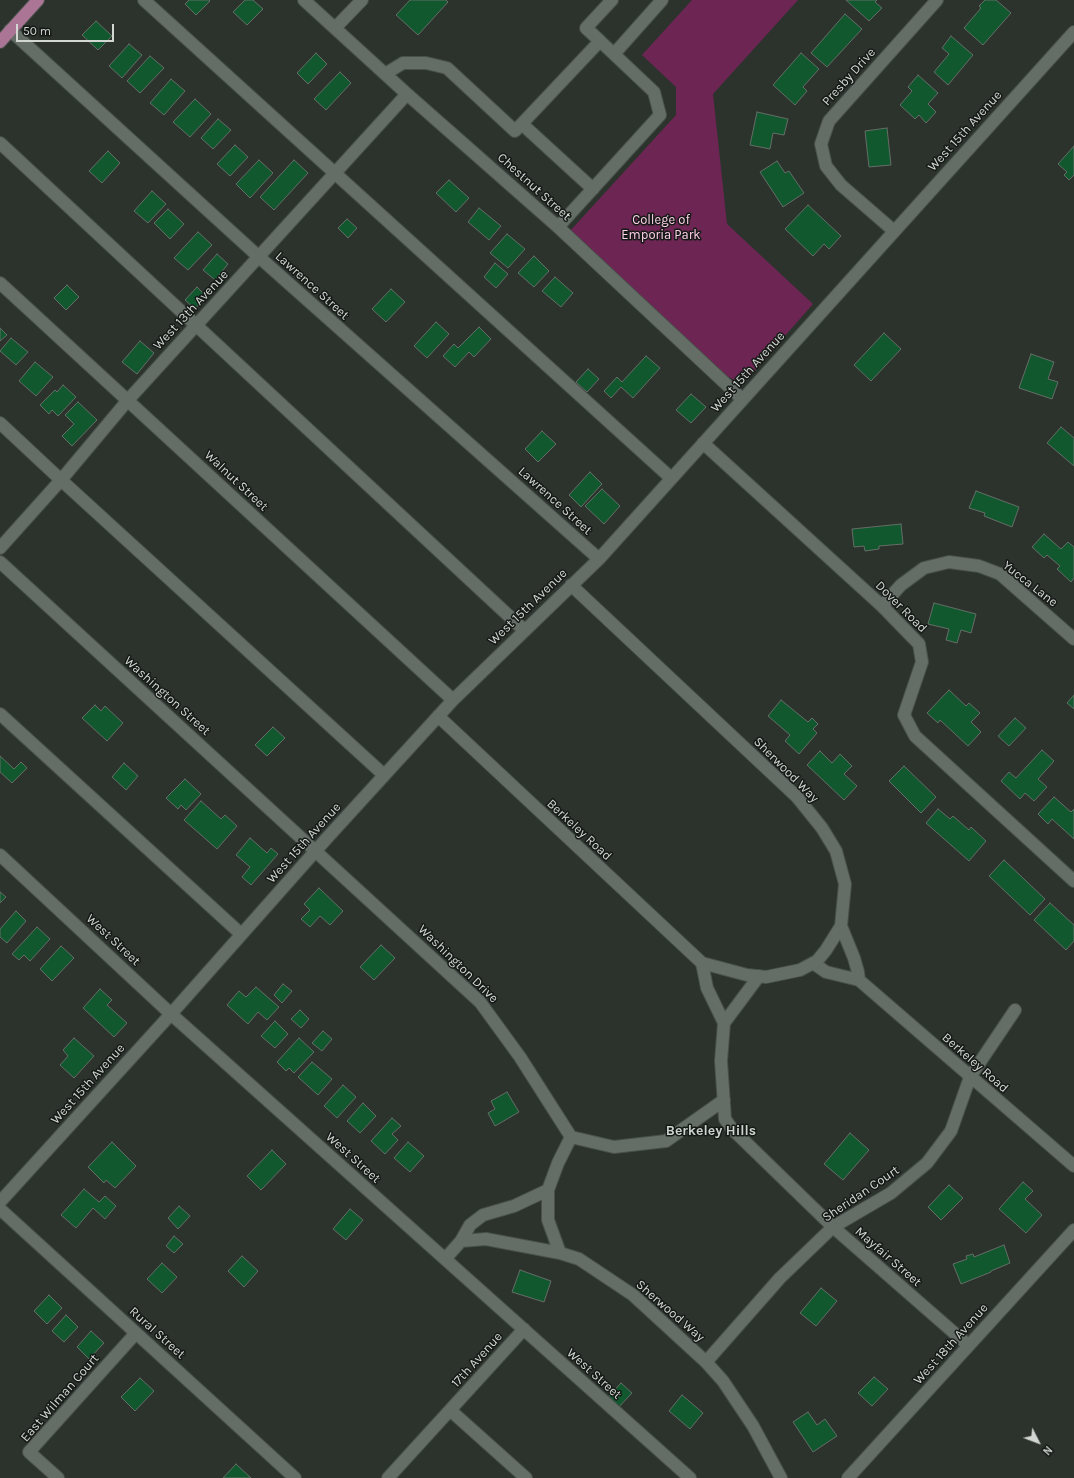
<!DOCTYPE html>
<style>
body{margin:0}
#map{position:relative;width:1074px;height:1478px;overflow:hidden;background:#2c332d;font-family:Karla,sans-serif}
canvas{display:block}
.north{position:absolute;left:1018px;top:1422px;width:40px;height:40px;-webkit-text-stroke:3px #161a17;paint-order:stroke;rotate:132deg;font-size:11px;font-weight:700;line-height:16px;text-align:center;color:#d2d7d3}
.north::after{content:'';display:block;margin:auto;width:14px;height:18px;background:#d2d7d3;clip-path:polygon(50% 0,100% 100%,50% 72%,0 100%)}
.scale{position:absolute;left:16px;top:24px;width:98px;height:18px;box-sizing:border-box;border:2px solid #d2d7d3;border-top:0;padding-left:5px;font-size:12px;line-height:14px;white-space:nowrap;color:#d2d7d3;-webkit-text-stroke:3px #161a17;paint-order:stroke}
</style>
<div id="map">
<canvas width="1074" height="1478"></canvas>
<div class="north">N</div>
<div class="scale">50 m</div>
</div>
<script>
const ctx = document.querySelector('canvas').getContext('2d');
ctx.lineJoin = 'round';
function fill(path, color) {
  ctx.fillStyle = color;
  ctx.fill(path, 'evenodd');
}
function toPath(rows) {
  const path = new Path2D();
  for (const r of rows) {
    path.moveTo(r[0], r[1]);
    for (let i = 2; i < r.length; i += 2) path.lineTo(r[i], r[i + 1]);
  }
  return path;
}
function strokePath(path, color, width, dash) {
  ctx.strokeStyle = color;
  ctx.lineWidth = width;
  ctx.lineCap = dash ? 'butt' : 'round';
  ctx.setLineDash(dash || []);
  ctx.stroke(path);
}
function label(font, color, halo, rows, align = 'center') {
  ctx.font = font + ' Karla,sans-serif';
  ctx.lineWidth = 3;
  ctx.setLineDash([]);
  ctx.textBaseline = 'middle';
  ctx.strokeStyle = halo;
  ctx.fillStyle = color;
  for (const [text, x, y, turn = 0] of rows) {
    ctx.save();
    ctx.translate(x, y);
    ctx.rotate((+turn || 0) * Math.PI / 180);
    ctx.textAlign = isNaN(turn) ? turn : align;
    if (halo) ctx.strokeText(text, 0, 0);
    ctx.fillText(text, 0, 0);
    ctx.restore();
  }
}
fill(toPath([
 [692,0,798,0,713,94,727,224,813,304,746,380,741,382,736,381,725,375,570,231,676,115,676,87,642,55]
]), '#6d2653');
const building = toPath([
 [189,0,209,0,210,1,196,15,185,4,189,0],
 [245,0,253,0,263,9,247,25,233,12,245,0],
 [410,0,446,0,448,2,418,35,396,15,410,0],
 [846,0,877,0,875,2,882,8,869,21,846,0],
 [985,0,996,0,1011,13,983,45,964,28,981,8,979,6,985,0],
 [845,14,862,29,827,67,811,53,845,14],
 [96,21,112,36,98,50,82,35,96,21],
 [951,36,973,55,948,85,934,72,949,54,942,48,951,36],
 [129,44,142,55,122,78,109,66,129,44],
 [316,53,327,64,308,84,297,73,316,53],
 [801,53,819,69,803,87,807,91,795,105,773,85,801,53],
 [150,56,164,68,140,93,127,81,150,56],
 [340,72,351,83,326,110,314,99,340,72],
 [918,75,938,93,928,104,936,112,926,123,919,115,915,119,900,105,912,91,908,87,918,75],
 [171,79,185,91,164,115,150,103,171,79],
 [195,99,211,114,190,137,173,122,195,99],
 [757,112,788,119,784,135,773,133,770,149,750,145,757,112],
 [218,119,231,130,213,149,201,138,218,119],
 [887,128,891,165,869,167,865,131,887,128],
 [235,145,248,157,230,176,217,164,235,145],
 [1074,146,1074,175,1069,180,1064,175,1067,172,1058,164,1074,146],
 [108,151,120,163,102,183,89,171,108,151],
 [259,160,273,173,250,198,236,184,259,160],
 [294,160,308,173,274,210,260,197,294,160],
 [777,161,785,173,789,171,804,193,783,207,760,172,777,161],
 [449,180,469,198,456,212,436,193,449,180],
 [152,191,166,204,148,223,134,211,152,191],
 [808,205,841,236,829,249,824,244,813,256,785,229,808,205],
 [479,208,501,226,489,240,468,222,479,208],
 [168,209,184,224,170,239,154,223,168,209],
 [347,219,357,228,348,238,338,228,347,219],
 [198,232,212,245,188,270,174,258,198,232],
 [507,234,525,249,508,268,490,253,507,234],
 [217,254,228,264,215,280,203,270,217,254],
 [534,256,549,271,534,287,518,273,534,256],
 [495,263,508,274,496,288,484,277,495,263],
 [555,277,573,293,561,307,542,291,555,277],
 [67,285,79,297,66,310,54,298,67,285],
 [197,287,206,296,195,309,185,300,197,287],
 [391,289,405,302,386,322,372,309,391,289],
 [436,322,449,334,427,358,414,346,436,322],
 [479,327,491,339,474,357,469,352,455,367,443,356,454,344,458,348,479,327],
 [0,328,7,335,0,341,0,328],
 [884,333,901,349,871,381,854,365,884,333],
 [11,338,28,352,16,365,0,351,11,338],
 [140,341,154,353,137,374,122,362,140,341],
 [1031,354,1054,362,1048,379,1058,382,1052,399,1019,388,1031,354],
 [646,356,660,368,633,398,621,387,611,398,604,391,617,377,622,382,646,356],
 [35,362,53,377,36,396,19,381,35,362],
 [588,369,599,379,587,392,576,382,588,369],
 [63,385,76,397,58,416,52,410,49,414,40,405,55,390,57,392,63,385],
 [691,394,706,407,691,423,676,410,691,394],
 [78,402,97,420,72,446,62,436,74,424,65,415,78,402],
 [1061,427,1074,438,1074,466,1047,443,1061,427],
 [542,431,556,444,538,462,525,449,542,431],
 [590,472,602,484,581,507,569,495,590,472],
 [602,489,620,506,604,524,585,506,602,489],
 [976,491,1019,507,1012,527,984,516,985,513,969,508,976,491],
 [901,524,903,544,879,546,879,549,865,551,864,546,854,547,852,529,901,524],
 [1044,534,1061,549,1068,542,1074,547,1074,578,1071,582,1057,569,1060,566,1047,555,1044,558,1032,547,1044,534],
 [934,603,976,614,971,633,961,630,957,643,946,640,949,629,928,624,934,603],
 [949,690,966,706,969,703,980,713,971,722,981,732,968,746,940,720,938,723,927,713,949,690],
 [1074,695,1074,709,1067,703,1074,695],
 [781,700,808,722,812,718,818,724,813,729,817,733,799,754,785,741,790,735,768,716,781,700],
 [95,705,101,711,105,706,123,723,107,741,82,718,95,705],
 [1015,718,1026,728,1009,746,998,736,1015,718],
 [273,727,285,738,267,756,255,745,273,727],
 [1042,750,1054,761,1038,779,1047,787,1034,801,1025,793,1020,799,1001,781,1009,772,1016,778,1042,750],
 [820,751,832,763,840,754,852,766,844,774,857,786,844,800,807,765,820,751],
 [0,756,14,769,21,762,27,768,12,783,0,772,0,756],
 [124,763,138,776,126,790,112,777,124,763],
 [904,766,936,797,921,813,889,781,904,766],
 [185,779,201,794,186,810,181,805,178,809,166,798,185,779],
 [1054,797,1071,812,1074,809,1074,839,1052,819,1048,824,1038,814,1054,797],
 [201,801,221,819,225,815,237,826,217,849,184,820,201,801],
 [938,809,950,819,953,816,969,830,971,827,986,841,969,861,926,823,938,809],
 [250,838,267,853,271,848,278,854,251,885,242,877,250,867,236,855,250,838],
 [1004,860,1045,899,1030,915,989,876,1004,860],
 [319,888,343,911,330,925,320,916,310,927,301,919,310,910,304,904,319,888],
 [0,892,6,897,0,903,0,892],
 [1050,903,1074,925,1074,941,1066,950,1034,920,1050,903],
 [16,911,26,921,7,943,0,937,0,929,16,911],
 [37,927,50,939,30,961,24,955,19,960,12,954,37,927],
 [381,945,395,958,374,980,360,967,381,945],
 [61,946,74,958,52,981,40,969,61,946],
 [283,984,292,991,282,1003,274,995,283,984],
 [256,987,279,1007,267,1020,258,1012,248,1024,227,1005,239,991,246,997,256,987],
 [100,989,112,1000,107,1005,127,1023,114,1037,83,1008,100,989],
 [300,1010,309,1019,301,1028,291,1019,300,1010],
 [275,1021,288,1034,275,1048,261,1036,275,1021],
 [323,1031,332,1039,322,1051,312,1043,323,1031],
 [74,1038,94,1056,74,1078,60,1065,68,1056,63,1050,74,1038],
 [299,1038,314,1052,294,1073,289,1068,286,1071,277,1062,299,1038],
 [312,1062,332,1079,318,1095,298,1077,312,1062],
 [343,1085,356,1097,337,1118,324,1106,343,1085],
 [507,1092,519,1112,495,1126,488,1113,495,1109,491,1101,507,1092],
 [363,1103,376,1116,360,1133,347,1121,363,1103],
 [392,1118,401,1126,392,1134,398,1140,385,1154,371,1141,392,1118],
 [850,1133,869,1150,843,1180,824,1164,850,1133],
 [112,1142,136,1166,115,1188,106,1180,104,1183,88,1167,112,1142],
 [408,1142,424,1156,410,1172,394,1158,408,1142],
 [272,1150,286,1164,261,1190,247,1176,272,1150],
 [1023,1182,1033,1191,1025,1199,1042,1215,1026,1233,999,1209,1023,1182],
 [949,1185,963,1198,941,1220,928,1207,949,1185],
 [84,1189,99,1202,105,1196,116,1206,105,1219,93,1208,76,1228,61,1215,84,1189],
 [179,1206,190,1216,178,1229,168,1218,179,1206],
 [350,1209,363,1220,346,1240,333,1229,350,1209],
 [174,1236,183,1244,174,1253,166,1246,174,1236],
 [1004,1245,1010,1263,991,1271,991,1272,961,1284,953,1264,967,1259,966,1256,973,1254,974,1257,1004,1245],
 [242,1256,258,1271,244,1287,228,1271,242,1256],
 [162,1263,177,1277,162,1293,147,1279,162,1263],
 [520,1270,551,1281,544,1302,512,1292,520,1270],
 [821,1288,837,1301,816,1326,800,1313,821,1288],
 [49,1295,62,1308,47,1324,34,1311,49,1295],
 [66,1315,78,1327,64,1342,52,1331,66,1315],
 [91,1331,104,1343,89,1359,77,1347,91,1331],
 [874,1377,888,1389,872,1406,858,1393,874,1377],
 [140,1378,154,1391,135,1411,121,1397,140,1378],
 [621,1383,632,1393,618,1408,607,1398,621,1383],
 [682,1395,703,1413,690,1429,669,1411,682,1395],
 [808,1412,817,1425,825,1419,837,1436,813,1452,793,1422,808,1412],
 [236,1464,251,1478,223,1478,236,1464]
]);
fill(building, '#11582f');
strokePath(building, '#656d67', 1);
const minor = toPath([
 [144,0,671,478],
 [304,0,407,94,558,227,742,399],
 [335,28,362,0],
 [10,30,259,257,599,559],
 [600,41,586,28,612,0],
 [614,54,662,0],
 [385,74,403,63,426,63,447,68,515,131,600,41,654,92,660,115,558,227],
 [522,124,593,189],
 [0,143,524,630],
 [894,231,841,185,826,166,821,144,829,121,937,0],
 [0,283,453,700],
 [0,423,61,480,384,775],
 [703,443,882,606,919,644,922,662,904,715,915,736,1074,881],
 [0,548,61,480,128,400,407,94],
 [0,562,480,1002,520,1057,571,1137],
 [882,606,901,585,924,568,949,562,979,566,1000,574,1074,639],
 [0,714,241,934],
 [438,716,702,963,747,975,766,977,800,970,817,961,826,950,841,926,845,884,836,851,822,828,797,797,571,585],
 [0,855,171,1014,690,1478],
 [841,926,854,958,858,972,859,980],
 [702,963,707,988,724,1023,721,1061,725,1119,732,1129,833,1227,968,1345],
 [813,963,826,972,859,980,1074,1166],
 [724,1023,759,976],
 [571,1137,614,1147,666,1141,724,1100],
 [548,1190,548,1220,560,1253],
 [0,1202,171,1014,327,838,453,700,599,559,1074,32],
 [0,1209,295,1478],
 [461,1241,470,1225,483,1215,514,1206,548,1190,558,1163,571,1137],
 [445,1259,461,1241,486,1239,560,1253,579,1259,633,1295,706,1362,723,1381,753,1426,781,1478],
 [706,1362,780,1278,833,1227,891,1193,927,1163,951,1131,970,1077,1015,1010],
 [450,1410,526,1478],
 [58,1478,29,1452,136,1333],
 [388,1478,524,1329],
 [848,1478,1074,1230]
]);
const major = toPath([
 [0,42,38,0]
]);
strokePath(minor, '#49504b', 14);
strokePath(major, '#49504b', 14);
strokePath(minor, '#646d66', 12);
strokePath(major, '#ab7595', 12);
label('13px', '#d2d7d3', '#161a17', [
 ["Presby Drive",849,77,-48],
 ["West 15th Avenue",965,131,-48],
 ["Chestnut Street",534,187,42],
 ["Lawrence Street",312,286,42],
 ["West 13th Avenue",191,310,-47],
 ["West 15th Avenue",748,372,-48],
 ["Walnut Street",236,481,43],
 ["Lawrence Street",555,501,42],
 ["Yucca Lane",1030,584,38],
 ["West 15th Avenue",528,607,-44],
 ["Dover Road",901,607,45],
 ["Washington Street",167,696,42],
 ["Sherwood Way",786,770,45],
 ["Berkeley Road",579,830,43],
 ["West 15th Avenue",304,843,-48],
 ["West Street",113,940,43],
 ["Washington Drive",458,964,44],
 ["Berkeley Road",975,1063,41],
 ["West 15th Avenue",88,1084,-48],
 ["West Street",353,1158,42],
 ["Sheridan Court",861,1194,-34],
 ["Mayfair Street",888,1257,41],
 ["Sherwood Way",670,1311,41],
 ["Rural Street",157,1333,42],
 ["West 18th Avenue",951,1344,-48],
 ["17th Avenue",477,1360,-48],
 ["West Street",594,1374,42],
 ["East Wilman Court",60,1398,-49]
]);
label('13px', '#fed0e9', '#161a17', [
 ["College of",661,220],
 ["Emporia Park",661,235]
]);
label('bold 14px', '#ccd5ce', '#161a17', [
 ["Berkeley Hills",711,1131]
]);
</script>
